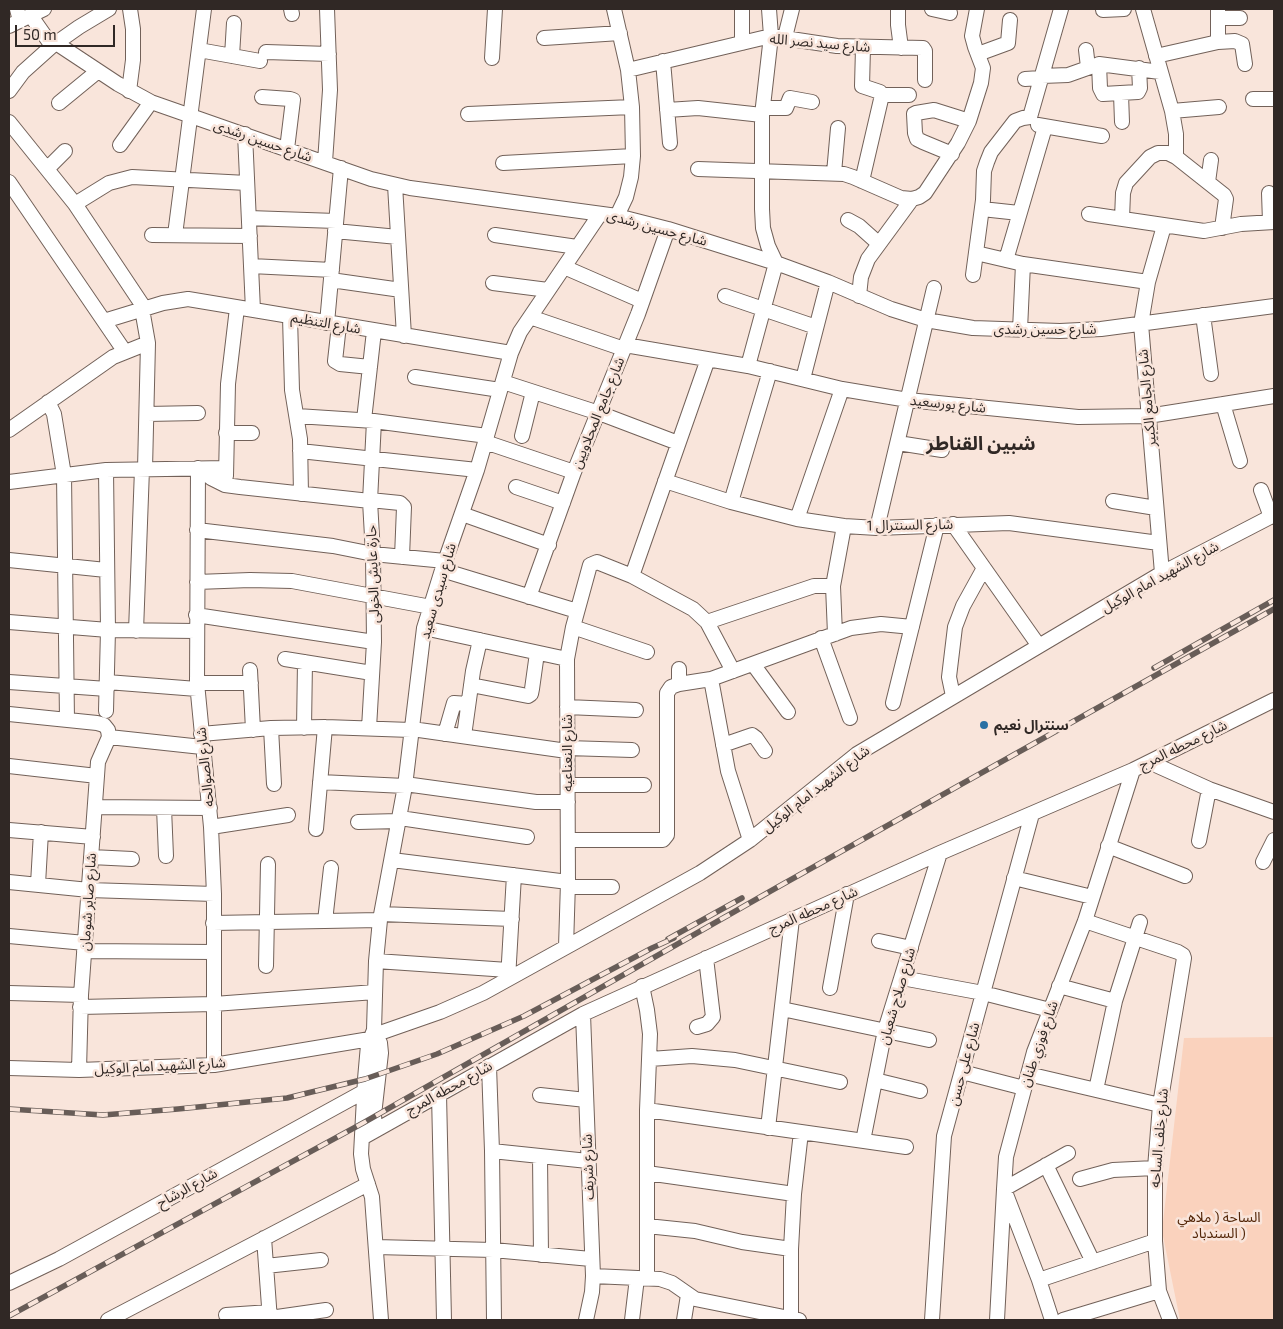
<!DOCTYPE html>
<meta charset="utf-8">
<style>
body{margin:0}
#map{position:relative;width:1283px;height:1329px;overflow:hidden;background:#f9e5db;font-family:"Exo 2",sans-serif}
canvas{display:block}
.frame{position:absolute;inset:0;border:10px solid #302825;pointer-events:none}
.scale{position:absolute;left:15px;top:25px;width:100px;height:22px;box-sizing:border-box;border:2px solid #302825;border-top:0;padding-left:6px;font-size:15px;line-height:18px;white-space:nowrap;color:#302825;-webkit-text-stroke:4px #f9e5db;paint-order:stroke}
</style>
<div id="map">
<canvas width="1283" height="1329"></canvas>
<div class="frame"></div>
<div class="scale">50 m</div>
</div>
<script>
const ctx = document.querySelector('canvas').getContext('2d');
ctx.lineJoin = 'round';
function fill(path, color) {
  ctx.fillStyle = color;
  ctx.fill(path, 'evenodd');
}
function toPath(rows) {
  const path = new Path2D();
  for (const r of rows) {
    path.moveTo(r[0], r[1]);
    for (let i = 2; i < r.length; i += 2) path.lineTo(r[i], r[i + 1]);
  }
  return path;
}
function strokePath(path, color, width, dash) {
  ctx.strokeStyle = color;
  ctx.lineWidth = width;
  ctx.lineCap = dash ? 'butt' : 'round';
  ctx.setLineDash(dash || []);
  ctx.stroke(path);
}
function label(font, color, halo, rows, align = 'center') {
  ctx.font = font + ' "Exo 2","Noto Sans Arabic",sans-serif';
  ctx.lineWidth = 5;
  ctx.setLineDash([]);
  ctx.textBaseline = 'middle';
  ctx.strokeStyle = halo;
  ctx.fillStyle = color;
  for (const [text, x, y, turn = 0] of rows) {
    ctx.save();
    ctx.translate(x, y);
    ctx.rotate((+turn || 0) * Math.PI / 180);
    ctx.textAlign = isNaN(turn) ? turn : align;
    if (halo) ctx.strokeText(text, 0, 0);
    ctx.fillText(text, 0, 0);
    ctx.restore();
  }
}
fill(toPath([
 [1274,1037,1274,1320,1180,1320,1162,1231,1184,1038]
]), '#fad2bd');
const street = toPath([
 [17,9,20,21],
 [291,9,292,14],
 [614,9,628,70,632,107,633,156,631,177,626,197,617,216],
 [898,9,898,25,901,48],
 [932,9,950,13],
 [1143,9,1172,111,1176,134,1176,157],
 [1218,9,1218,42],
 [1103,10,1124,9],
 [31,16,52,46],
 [1218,18,1240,18],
 [9,26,44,9],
 [785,37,792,9],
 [544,38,620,33],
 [56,43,118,84,151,102,371,179,410,188,617,216,668,229,776,263,828,282,891,309,926,320,973,328,1060,331,1101,329,1274,306],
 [742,43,742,9],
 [199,50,260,61],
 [1086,50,1088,67],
 [266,52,329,54],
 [978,54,1008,43,1010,20],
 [232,56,234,23],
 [1156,56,1218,42,1235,41,1242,44,1245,64],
 [492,58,495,9],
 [663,61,670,143],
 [1099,64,1100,88,1103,94,1138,92,1140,88,1139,68],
 [628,70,771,36,837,46,923,48,925,51,925,80],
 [1042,76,1068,75,1099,64,1160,72],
 [1025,79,1041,78],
 [9,91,23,72,52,46,79,27,109,9],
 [129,91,133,60,133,29,130,9],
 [1121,94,1122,122],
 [882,95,909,95],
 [262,97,290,99,293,100,287,149],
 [1253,99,1274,99],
 [59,103,98,71],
 [763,108,786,108,790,98,812,102],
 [667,110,698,108,762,115],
 [1172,111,1219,107],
 [468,114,632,107],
 [1030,117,1061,9],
 [9,122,75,204,145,309],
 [1038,125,1102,136],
 [245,134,253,310],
 [120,145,151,102],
 [952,154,923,142,917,139,915,133,914,114,916,113,934,110,969,121],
 [325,162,330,90,327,9],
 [503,163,633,156],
 [47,169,65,151],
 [698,169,844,174,853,177,901,198,912,199,919,197,925,193,958,143,969,121,981,83,983,68,975,47,972,36,977,9],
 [834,173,838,128],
 [862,181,882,95,880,92,862,86,863,48],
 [9,182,125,352],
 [1208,182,1211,160],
 [395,185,404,336],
 [1269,193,1270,222],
 [75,204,109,183,132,177,247,183],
 [982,209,1019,213],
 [1089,214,1204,231,1241,224,1274,222],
 [249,218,336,221],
 [1122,219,1123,193,1126,183,1150,157,1158,153,1168,153,1176,157,1224,195,1226,199,1222,228],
 [848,220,859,226,878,243],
 [335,231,398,237],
 [152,235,250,236],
 [175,235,204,9],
 [495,235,577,247],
 [976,253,1023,264,1148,282],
 [1006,260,1045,127],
 [251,266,332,270],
 [564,267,642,301],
 [973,275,983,200,984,171,987,162,991,152,1015,121,1023,118,1030,117],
 [331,280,401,290],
 [493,283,548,290],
 [725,296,816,327],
 [859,296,861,277,868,259,912,199],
 [142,309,148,343,145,469],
 [1203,315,1211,374],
 [290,317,292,390,300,439,301,494],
 [530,317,624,349],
 [104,321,163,303,188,299,511,353],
 [327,323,341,168],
 [339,325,335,361,340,364,370,367],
 [1020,330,1023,264],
 [625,345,748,366,842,389,908,400,1078,417,1148,416,1274,396],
 [748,366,776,263,768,246,763,228,762,209,762,115,771,36,769,9],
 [415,377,500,390],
 [803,379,828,282],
 [503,382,599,413,678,443],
 [48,402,54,414,64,475,67,720],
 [1223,404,1240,461],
 [147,414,198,413],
 [297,416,374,421,487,436],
 [364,420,374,331],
 [9,430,113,357,148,343],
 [226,433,252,433],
 [522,436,533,392],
 [485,442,574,472],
 [898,443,942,450],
 [300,451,477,470],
 [198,468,197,683,211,827,214,894,214,1065],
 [198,468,211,478,225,485,240,487,370,501],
 [106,470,108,630,106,711],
 [226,476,228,384,237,308],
 [665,481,731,502,797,519,844,526,877,528,1009,523,1159,543],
 [9,482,106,470,226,468],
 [516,487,563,503],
 [1261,490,1271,517],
 [370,500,400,503,404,507,402,557],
 [1113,501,1156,508],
 [731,502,770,371],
 [462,514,549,545],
 [797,519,842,389],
 [953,524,1039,646],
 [877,528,934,288],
 [197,530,333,546,373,554,445,561],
 [9,560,106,570],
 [442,570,577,611],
 [1162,573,1141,324,1148,282,1164,226],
 [632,576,708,359],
 [197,582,250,580,292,581,431,607],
 [529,597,574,472,638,314,668,229],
 [196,615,374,642],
 [9,622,108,630,196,631],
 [707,622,814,586,833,586],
 [573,627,647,652],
 [424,628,567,659],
 [136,631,142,469],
 [835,634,833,586,844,526],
 [821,638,850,718],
 [285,659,372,673],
 [753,664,788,712],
 [250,670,253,730],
 [711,679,728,771,750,840],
 [9,682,107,689],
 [107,682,197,689],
 [197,683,251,683],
 [679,684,711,679,851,628,881,624,912,627],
 [471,685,528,696,531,694,532,689,537,653],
 [953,696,949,677,955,627,963,606,984,568],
 [893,703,937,525],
 [567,707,636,710],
 [9,714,97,723,104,725,108,730,109,737],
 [271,728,274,784],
 [304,728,305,662],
 [369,728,374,642,373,554,370,501,374,421],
 [412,729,567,751],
 [201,734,271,728,325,727,411,730],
 [445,734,454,703,468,704],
 [464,736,473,671,480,640],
 [109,737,202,747],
 [723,745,752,735,756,738,765,751],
 [567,748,632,750],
 [1149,762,1209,789,1274,812],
 [9,766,97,776],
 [320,782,405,786],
 [405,784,536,802,568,802],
 [568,785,644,785],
 [95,807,210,808],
 [164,808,166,856],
 [400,818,527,837],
 [358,822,399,821],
 [211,827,288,815],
 [316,829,325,727],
 [9,830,93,837],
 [568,840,663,840,667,835,667,693,671,687,679,684,679,669],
 [1199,841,1209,789],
 [1108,846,1185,876],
 [91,857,132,859],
 [392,860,568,882],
 [1263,862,1274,840],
 [1014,878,1092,897],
 [9,882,89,890,214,894],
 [38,884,41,832],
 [568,887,612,887],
 [381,914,512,919],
 [325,921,331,868],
 [1085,921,1178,952,1183,955,1184,958,1160,1105,1155,1168,1155,1241,1159,1291,1170,1320],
 [213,923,380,920],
 [9,936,85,943],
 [879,941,911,948],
 [566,947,568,882,567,659,573,627,590,565,597,562,632,576,693,609,707,622,733,671],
 [84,951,213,952],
 [376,961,508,970],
 [266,966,268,864],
 [902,978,983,993,1050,1010],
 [508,979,514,875],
 [642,986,647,1010,650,1034,647,1110,647,1278],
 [1059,986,1115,1001],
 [830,988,847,894],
 [9,993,81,995],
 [80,1007,214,1004,375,992],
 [782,1009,929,1040],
 [583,1014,593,1276,592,1292,586,1320],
 [697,1027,707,1024,713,1017,706,958],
 [374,1030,380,1043,381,1053,374,1115,375,1130],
 [377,1034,440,1012,483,993,700,873,750,840,857,754,1162,573,1274,515],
 [650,1059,692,1056,735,1060,840,1082],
 [489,1066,492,1151,494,1320],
 [9,1068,79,1070,214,1065,370,1039],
 [79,1070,81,995,97,776,98,762,109,737],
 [962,1072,1024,1088],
 [1028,1074,1160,1105],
 [875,1080,920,1091],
 [1096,1090,1115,1001,1140,922],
 [439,1094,444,1320],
 [540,1095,586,1100],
 [647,1110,906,1147],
 [768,1128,792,919],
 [362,1138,583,1014,940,853,1133,770,1274,700],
 [863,1141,885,1030,940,853],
 [492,1151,588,1161],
 [540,1156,541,1255],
 [1046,1165,1093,1262],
 [647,1173,794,1194],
 [1080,1179,1113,1170,1155,1168],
 [647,1226,695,1231,742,1242,791,1249],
 [264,1238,270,1320],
 [376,1247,493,1250,591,1259],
 [266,1266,321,1260],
 [593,1276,660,1279,672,1283,695,1299,799,1320],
 [1039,1280,1155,1241],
 [9,1283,59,1259,365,1091],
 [226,1315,270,1312],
 [270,1318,326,1310],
 [108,1320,368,1184],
 [381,1320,372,1197,363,1169,361,1154,365,1079,368,1045,374,1030,376,961,380,920,405,786,424,628,442,570,477,470,511,353,520,332,600,214],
 [632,1320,637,1278],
 [684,1320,688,1295],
 [791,1320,791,1249,794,1194,801,1132],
 [932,1320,944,1136,1032,814],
 [997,1320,1004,1189,1068,1153],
 [1052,1320,1039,1280,1004,1189,1006,1157,1034,1052,1085,921,1133,770],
 [1063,1320,1159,1291]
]);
strokePath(street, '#726159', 16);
strokePath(street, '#fff', 14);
const rail = toPath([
 [1154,668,1274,600],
 [668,939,742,898],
 [9,1109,103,1115,178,1109,287,1098,365,1079,437,1054,524,1016,652,948,674,938],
 [9,1316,363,1123,776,888,1274,609]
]);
strokePath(rail, '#685d58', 5.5);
strokePath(rail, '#f9e5db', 4, [11]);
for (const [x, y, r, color] of [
 [984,725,5,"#2970a4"]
]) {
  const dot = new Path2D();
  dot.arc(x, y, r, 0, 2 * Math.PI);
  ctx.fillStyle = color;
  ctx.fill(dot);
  strokePath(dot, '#f9e5db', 2);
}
label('14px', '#302825', '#f9e5db', [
 ["شارع سيد نصر الله",820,43,5],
 ["شارع حسين رشدى",263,141,19],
 ["شارع حسين رشدى",657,228,15],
 ["شارع التنظيم",326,323,10],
 ["شارع حسين رشدى",1045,329],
 ["شارع الجامع الكبير",1147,398,-95],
 ["شارع بورسعيد",948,404,6],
 ["شارع جامع المحلاويين",598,413,-68],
 ["شارع السنترال 1",910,525,-1],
 ["حارة عايش الخولى",373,574,-92],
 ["شارع الشهيد امام الوكيل",1160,577,-29],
 ["شارع سيدى سعيد",438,591,-74],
 ["شارع محطه المرج",1183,745,-26],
 ["شارع النعناعيه",567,753,-90],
 ["شارع الصوالحه",205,767,-96],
 ["شارع الشهيد امام الوكيل",816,789,-38],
 ["شارع صابر شومان",88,902,-86],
 ["شارع محطه المرج",813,910,-24],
 ["شارع صلاح شعبان",897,996,-74],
 ["شارع فوزي طنان",1039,1044,-71],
 ["شارع على حسن",964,1064,-75],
 ["شارع الشهيد امام الوكيل",160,1066,-3],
 ["شارع محطه المرج",449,1088,-29],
 ["شارع خلف الساحه",1159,1138,-85],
 ["شارع شريف",588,1167,-92],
 ["شارع الرشاح",187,1188,-29]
]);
label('bold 14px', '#302825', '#f9e5db', [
 ["سنترال نعيم",994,725]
], 'left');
label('14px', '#532608', '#f9e5db', [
 ["الساحة ( ملاهي",1219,1217],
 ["السندباد )",1219,1233]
]);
label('bold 19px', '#302825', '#f9e5db', [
 ["شبين القناطر",981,444]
]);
</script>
